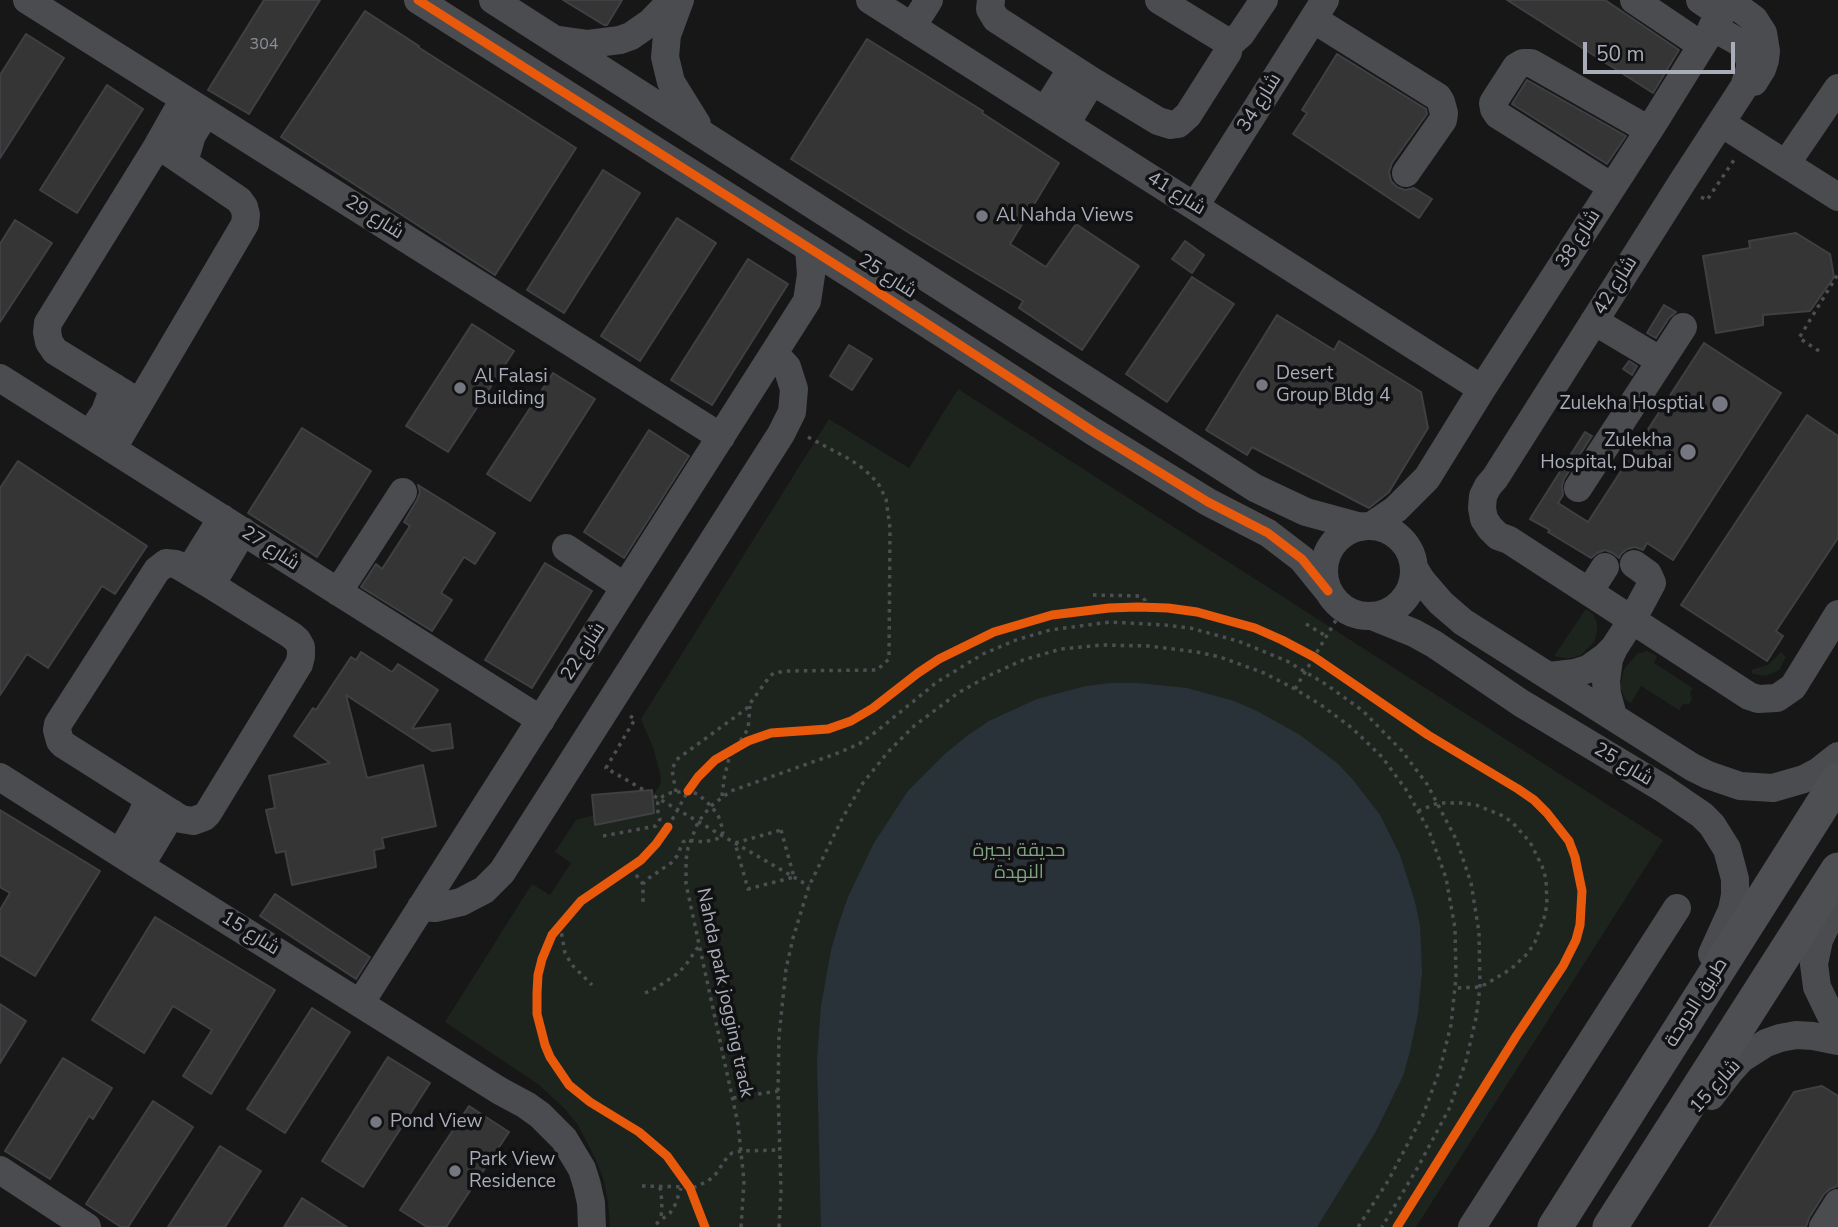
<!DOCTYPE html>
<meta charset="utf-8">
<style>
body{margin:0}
#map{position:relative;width:1838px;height:1227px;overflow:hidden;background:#171717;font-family:"Nunito Sans",sans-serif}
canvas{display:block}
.scale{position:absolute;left:1583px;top:42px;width:152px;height:32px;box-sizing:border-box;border:4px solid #a8adb8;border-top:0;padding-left:9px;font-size:21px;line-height:24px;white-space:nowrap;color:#a8adb8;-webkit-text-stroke:5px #111113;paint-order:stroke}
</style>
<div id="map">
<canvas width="1838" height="1227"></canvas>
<div class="scale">50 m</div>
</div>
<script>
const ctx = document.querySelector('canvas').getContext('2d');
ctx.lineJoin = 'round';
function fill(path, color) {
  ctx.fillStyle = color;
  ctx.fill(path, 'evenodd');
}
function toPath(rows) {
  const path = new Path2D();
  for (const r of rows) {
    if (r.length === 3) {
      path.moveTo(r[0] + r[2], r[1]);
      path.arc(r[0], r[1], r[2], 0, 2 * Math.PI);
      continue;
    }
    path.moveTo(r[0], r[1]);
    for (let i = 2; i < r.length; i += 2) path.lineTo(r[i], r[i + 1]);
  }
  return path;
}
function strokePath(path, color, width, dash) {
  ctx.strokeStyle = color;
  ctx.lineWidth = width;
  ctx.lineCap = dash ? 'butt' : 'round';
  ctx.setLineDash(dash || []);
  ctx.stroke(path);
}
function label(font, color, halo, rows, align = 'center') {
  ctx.font = font + ' "Nunito Sans",Cairo,sans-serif';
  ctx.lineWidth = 7;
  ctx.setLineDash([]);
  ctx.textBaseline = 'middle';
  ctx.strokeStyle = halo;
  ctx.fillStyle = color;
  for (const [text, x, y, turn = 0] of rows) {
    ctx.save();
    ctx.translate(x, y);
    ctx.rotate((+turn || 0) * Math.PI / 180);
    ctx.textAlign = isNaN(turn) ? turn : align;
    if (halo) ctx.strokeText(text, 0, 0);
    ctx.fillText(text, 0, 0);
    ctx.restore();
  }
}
fill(toPath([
 [958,389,1663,840,1416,1227,610,1227,608,1202,604,1181,596,1160,578,1125,565,1109,538,1084,445,1022,532,884,550,895,571,863,555,852,576,820,594,815,595,825,654,812,652,797,660,785,661,778,654,750,641,719,829,419,909,468],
 [1586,609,1593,614,1597,623,1597,632,1594,642,1581,655,1572,658,1563,658,1554,656],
 [1647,651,1657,656,1654,663,1693,688,1690,693,1692,699,1689,704,1683,704,1679,710,1641,686,1631,703,1625,699,1620,686,1624,669,1637,654],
 [1781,652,1786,657,1779,670,1766,676,1753,674,1751,670,1768,665]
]), '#1d241e');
fill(toPath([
 [1112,683,1137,683,1187,688,1234,701,1257,711,1300,735,1337,763,1353,780,1380,815,1400,855,1415,902,1420,926,1422,971,1418,1014,1409,1055,1403,1076,1375,1133,1317,1227,821,1227,817,1061,821,1006,831,950,839,923,848,897,874,843,908,791,946,753,967,736,989,721,1037,699,1086,686]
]), '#2a3239');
const building = toPath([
 [264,0,320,0,249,114,208,90,264,0],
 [563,0,622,0,607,25,604,25,563,0],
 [1507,0,1605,0,1679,50,1653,93,1507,0],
 [365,11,419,46,418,47,576,148,495,275,281,137,365,11],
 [26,34,64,58,0,158,0,75,26,34],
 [867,39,983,111,982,113,1059,163,1010,244,1046,267,1076,224,1139,266,1082,350,1019,308,1023,301,911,234,791,159,867,39],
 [1337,54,1426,109,1427,114,1392,163,1389,172,1391,181,1397,187,1405,190,1414,188,1432,199,1419,218,1293,134,1307,113,1302,110,1337,54],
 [1527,80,1626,136,1607,164,1512,104,1527,80],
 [107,85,143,109,77,213,40,190,107,85],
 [603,170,640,193,564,313,527,290,603,170],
 [677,218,716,243,640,361,601,336,677,218],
 [15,220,52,243,0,322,0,244,15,220],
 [1796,233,1830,254,1834,277,1810,311,1763,315,1763,325,1716,333,1703,256,1750,248,1749,241,1796,233],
 [1185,241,1204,255,1192,273,1172,259,1185,241],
 [748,259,788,284,712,405,671,380,748,259],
 [1192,277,1234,304,1167,402,1126,374,1192,277],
 [1664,305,1676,312,1669,318,1656,338,1647,333,1664,305],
 [1277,315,1334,350,1339,341,1421,392,1428,428,1389,492,1369,508,1252,447,1247,455,1206,430,1277,315],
 [472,324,514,351,448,452,406,426,472,324],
 [1704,343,1781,393,1673,560,1647,543,1643,550,1635,547,1627,549,1621,554,1619,558,1613,553,1605,550,1597,553,1591,558,1548,532,1550,530,1530,519,1585,432,1592,436,1564,479,1562,486,1563,495,1558,503,1588,522,1704,343],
 [849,345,872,359,852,390,830,376,849,345],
 [1629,361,1637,366,1632,375,1623,369,1629,361],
 [553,373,595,399,530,501,487,474,553,373],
 [1807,415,1838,436,1838,538,1776,631,1783,636,1767,661,1681,605,1807,415],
 [302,428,371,471,317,557,248,513,302,428],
 [649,430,689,456,624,558,584,532,649,430],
 [18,461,147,546,115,594,102,586,48,668,27,654,0,695,0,488,18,461],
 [418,485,495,533,475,564,464,557,441,593,452,600,432,631,361,587,376,564,382,569,410,526,404,522,417,500,420,492,418,485],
 [545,563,592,591,532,688,485,660,545,563],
 [361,652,392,672,398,664,438,690,412,729,450,724,453,748,432,751,346,695,367,778,423,765,436,826,382,838,384,848,374,850,376,867,292,885,285,851,276,853,266,810,275,808,269,776,330,763,294,736,313,708,316,710,351,657,356,660,361,652],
 [652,790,654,813,595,825,592,795,652,790],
 [0,810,100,871,35,976,0,955,0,910,10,893,0,887,0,810],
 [275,894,370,957,356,979,260,916,275,894],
 [155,917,275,990,211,1094,183,1076,212,1030,173,1006,144,1053,92,1020,155,917],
 [0,1004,26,1021,0,1063,0,1004],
 [312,1008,350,1032,285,1133,247,1109,312,1008],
 [388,1057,430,1083,363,1187,322,1161,388,1057],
 [63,1058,112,1088,93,1119,89,1116,50,1179,5,1151,63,1058],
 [1822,1086,1838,1096,1838,1186,1830,1189,1824,1194,1809,1218,1806,1227,1709,1227,1794,1092,1822,1086],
 [153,1101,193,1127,128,1227,121,1227,86,1204,153,1101],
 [469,1106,509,1132,446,1227,427,1227,400,1210,469,1106],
 [220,1146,261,1171,225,1227,168,1227,220,1146],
 [302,1198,347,1227,284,1227,302,1198]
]);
fill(building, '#353536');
strokePath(building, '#3f4043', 2);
strokePath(toPath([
 [1701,197,1707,200,1734,160],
 [1819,351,1799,338,1838,274],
 [1093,595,1140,596,1145,600,1146,607],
 [1306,624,1326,636],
 [1295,689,1342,610],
 [630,716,635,719,606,768,644,790],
 [676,792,672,770,676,760,746,709,770,676,774,673,786,671,877,670,889,659,890,528,886,499,878,483,865,470,851,460,806,436],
 [654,796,809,886],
 [722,796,724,779,729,758,748,729,750,706],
 [1418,811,1438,803,1463,803,1476,805,1501,815,1512,822,1530,842,1542,866,1546,879,1547,905,1544,918,1535,942,1528,953,1511,969,1486,984,1480,987,1455,988],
 [668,827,688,791],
 [781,830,794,877,748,889,735,843,781,830],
 [603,836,656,826,660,819,657,808,658,802,663,796,670,793,688,791,698,794,711,806,718,815,722,827,723,832,720,838,704,842,687,840,683,842,677,856,671,863,649,878,643,884,643,906],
 [631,868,643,884],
 [560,925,565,953,572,965,592,985],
 [645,993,656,988,677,974,685,966,698,947],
 [733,1098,778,1091],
 [642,1186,695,1187,708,1181,715,1175,728,1156,732,1153,741,1151,779,1150],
 [660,1187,662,1202,661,1219],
 [656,1224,670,1213,675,1205,681,1188],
 [741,1227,744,1181,738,1124,686,884,686,860,688,848,698,822,711,806,731,791,838,753,859,744,877,731,937,682,983,654,1016,640,1050,630,1110,622,1165,625,1190,628,1238,641,1287,661,1327,685,1363,711,1402,751,1427,784,1457,841,1471,883,1479,932,1480,987,1476,1018,1466,1061,1449,1109,1418,1167,1382,1227],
 [779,1227,781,1190,778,1091,779,1036,786,969,793,938,809,886,843,817,863,783,888,752,914,726,958,693,988,676,1023,660,1061,649,1102,645,1149,646,1197,652,1220,657,1264,673,1295,689,1321,705,1352,728,1382,757,1407,791,1429,831,1446,878,1455,928,1456,977,1451,1025,1440,1069,1423,1115,1388,1181,1358,1227]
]), '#4d4e52', 3.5, [3.5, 5]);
strokePath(toPath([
 [27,0,721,437],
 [418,0,858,279,1094,432,1208,502,1268,533,1302,559,1328,591],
 [493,0,1255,488,1306,512,1361,527],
 [680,0,667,35,665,57,671,82,697,124],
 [870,0,1482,389],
 [991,0,990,9,996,19,1092,81,1158,121,1171,125,1178,124,1188,115,1228,52,1229,46,1226,41,1159,0],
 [1634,0,1701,45],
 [1700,0,1721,14],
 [1729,1,1754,19,1763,33,1766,51,1765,60,1762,69,1754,82],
 [1313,19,1438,97,1441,102,1444,113,1443,120,1406,173],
 [912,27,929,0],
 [1712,27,1739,42,1745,49,1750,61,1750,68,1744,87,1681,184,1495,478,1488,486,1483,496,1482,508,1484,519,1490,528,1498,536,1509,540,1749,696,1758,699,1777,698,1793,687,1838,614],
 [560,40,588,44,620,40,631,36,651,22,672,0],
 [1228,43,1233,41,1241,34,1264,0],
 [1045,111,1072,68],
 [1721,123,1838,197],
 [1066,124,1092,81],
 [184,162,192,135,206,113],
 [1786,164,1838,88],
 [1612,187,1498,115,1494,109,1493,103,1496,98,1516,67,1523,63,1531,63,1649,130],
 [1195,206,1325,0],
 [1594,321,1661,361],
 [0,378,541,720],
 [138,402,55,351,49,342,47,332,48,323,158,145,184,99],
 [90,434,105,412,114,387],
 [113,448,245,224,246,215,244,207,239,200,158,145],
 [1578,488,1683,327],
 [1369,571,45],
 [1371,526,1396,509,1427,478,1482,389,1653,124,1730,0],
 [566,548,625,587],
 [166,563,176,564,211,585,291,635,297,640,301,647,301,656,299,664,208,813,204,817,193,821,181,819,64,745,60,741,57,730,58,724,157,570,166,563],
 [1414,568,1422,581,1441,603,1463,622,1692,767,1708,775,1740,786,1773,788,1804,779,1819,771,1838,756],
 [189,571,222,518],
 [211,585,243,531],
 [338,592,403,492],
 [1589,592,1605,567],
 [1372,616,1414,633,1434,644,1521,703,1664,789,1702,815,1712,825,1727,849,1735,879,1735,895,1732,910,1712,954],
 [1549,676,1575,673,1588,669,1606,656,1614,648,1632,620,1652,583,1648,574,1634,564],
 [1613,716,1607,694,1606,681,1609,659,1614,648],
 [0,777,140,866,500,1091,526,1105,540,1115,564,1139,582,1169,587,1185,591,1203,592,1227],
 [120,853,141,817,149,799],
 [140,866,172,813],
 [1838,900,1819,940,1814,964,1817,987,1830,1014,1838,1023],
 [421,907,435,908,461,902,484,890,502,872,781,434,792,412,794,389,787,367,774,353],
 [361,1002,807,301,811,275,809,248],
 [1711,1096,1731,1070,1741,1059,1766,1043,1780,1038,1796,1035,1813,1036,1838,1041],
 [0,1170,87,1227],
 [1472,1227,1677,908],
 [1823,1227,1838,1203]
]), '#4b4c50', 28);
strokePath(toPath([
 [1555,1227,1838,780],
 [1610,1227,1838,870]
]), '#4d4f52', 35);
strokePath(toPath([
 [418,0,858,279,1094,432,1208,502,1268,533,1302,559,1328,591],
 [688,791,698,777,715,760,748,741,771,733,828,729,851,721,873,708,918,673,939,659,994,632,1052,615,1109,608,1138,607,1168,608,1197,612,1255,628,1282,640,1314,657,1428,735,1518,789,1534,800,1547,813,1569,841,1575,857,1582,891,1580,925,1576,940,1563,966,1517,1035,1397,1227],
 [668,827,656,844,641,860,581,901,552,935,542,959,538,975,537,993,537,1014,545,1045,550,1057,569,1085,590,1102,639,1132,667,1156,690,1188,705,1227]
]), '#e8590c', 9);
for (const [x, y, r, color] of [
 [982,216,7,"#757880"],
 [1262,385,7,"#757880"],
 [460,388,7,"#757880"],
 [1720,404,9,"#757880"],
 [1688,452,9,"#757880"],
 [376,1122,7,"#757880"],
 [455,1171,7,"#757880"]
]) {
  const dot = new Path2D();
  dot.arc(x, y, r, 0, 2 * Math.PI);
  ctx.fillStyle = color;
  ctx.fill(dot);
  strokePath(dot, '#111113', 2.5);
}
label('16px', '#8b8f98', null, [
 ["304",264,45]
]);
label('19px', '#a8adb8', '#111113', [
 ["شارع 34",1260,103,-58],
 ["شارع 41",1176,194,32],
 ["شارع 29",374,218,32],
 ["شارع 38",1579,239,-57],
 ["شارع 25",887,277,33],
 ["شارع 42",1616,286,-58],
 ["شارع 27",270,549,33],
 ["شارع 22",584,652,-57],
 ["شارع 25",1623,765,31],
 ["شارع 15",250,934,32],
 ["Nahda park jogging track",724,993,78],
 ["طريق الدوحة",1697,1003,-58],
 ["شارع 15",1716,1087,-48]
]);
label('19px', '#a8adb8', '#111113', [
 ["Al Nahda Views",996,216],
 ["Desert",1276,374],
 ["Group Bldg 4",1276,396],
 ["Al Falasi",474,377],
 ["Building",474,399],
 ["Zulekha Hosptial",1704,404,"right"],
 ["Zulekha",1672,441,"right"],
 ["Hospital, Dubai",1672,463,"right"],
 ["Pond View",390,1122],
 ["Park View",469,1160],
 ["Residence",469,1182]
], 'left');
label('19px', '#7fa381', '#111113', [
 ["حديقة بحيرة",1019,851],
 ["النهدة",1019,873]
]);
</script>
